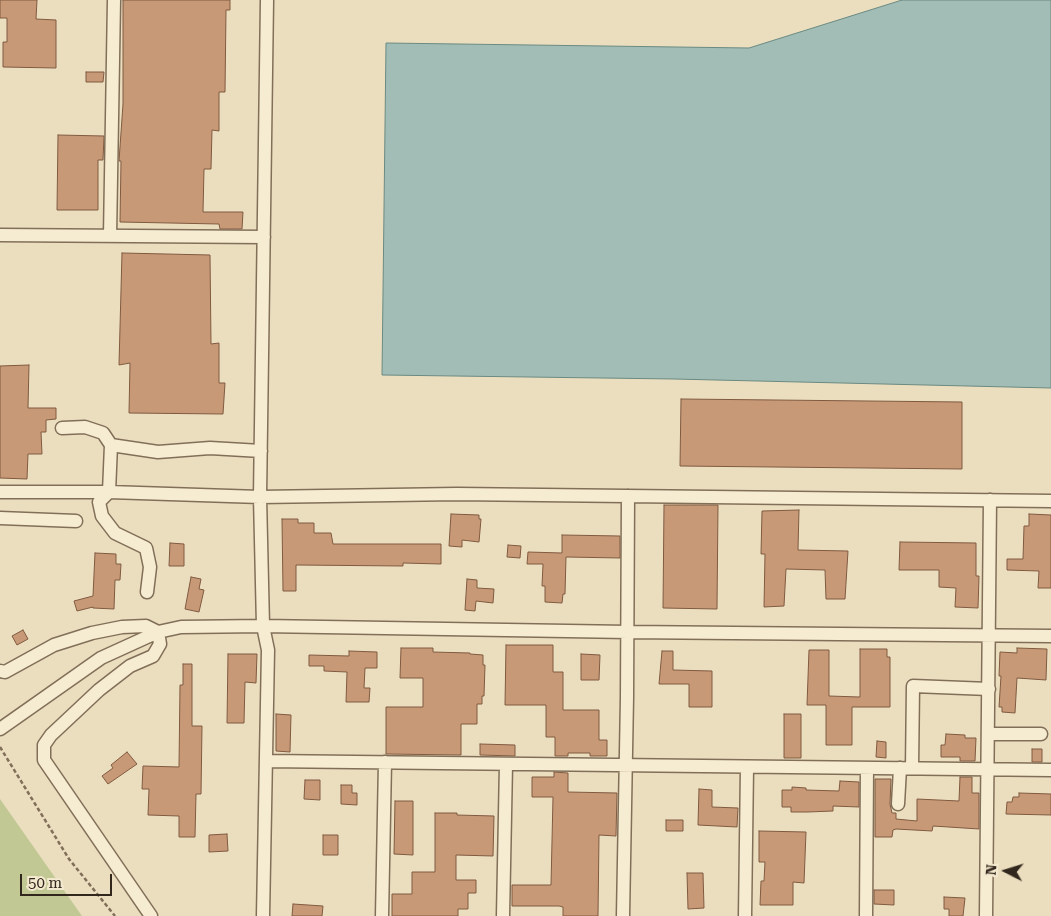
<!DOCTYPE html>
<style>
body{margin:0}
#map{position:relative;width:1051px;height:916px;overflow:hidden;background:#ebdebf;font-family:"Roboto Serif",serif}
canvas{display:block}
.north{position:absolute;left:981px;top:846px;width:50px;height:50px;-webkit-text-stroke:4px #f3e9ce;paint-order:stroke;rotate:275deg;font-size:14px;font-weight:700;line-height:20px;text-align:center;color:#32271c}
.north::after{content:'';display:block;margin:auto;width:18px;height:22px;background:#32271c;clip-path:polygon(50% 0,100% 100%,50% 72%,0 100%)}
.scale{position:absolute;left:20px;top:874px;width:92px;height:22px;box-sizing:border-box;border:2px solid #32271c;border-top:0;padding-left:6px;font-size:15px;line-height:18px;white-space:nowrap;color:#32271c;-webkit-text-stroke:4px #f3e9ce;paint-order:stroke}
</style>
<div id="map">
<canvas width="1051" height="916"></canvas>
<div class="north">N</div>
<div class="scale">50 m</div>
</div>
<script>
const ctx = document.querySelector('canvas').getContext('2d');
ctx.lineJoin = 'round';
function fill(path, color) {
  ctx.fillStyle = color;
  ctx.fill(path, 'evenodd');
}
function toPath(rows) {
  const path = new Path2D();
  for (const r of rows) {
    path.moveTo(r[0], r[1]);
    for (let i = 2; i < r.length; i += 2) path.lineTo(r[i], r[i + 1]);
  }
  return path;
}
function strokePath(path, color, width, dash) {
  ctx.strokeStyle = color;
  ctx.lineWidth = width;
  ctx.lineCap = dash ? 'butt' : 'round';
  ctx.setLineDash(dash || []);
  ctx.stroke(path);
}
fill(toPath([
 [0,799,82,916,0,916]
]), '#c1c894');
const water = toPath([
 [902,0,1051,0,1051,388,674,379,382,375,386,43,749,48,902,0]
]);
fill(water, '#a2bdb5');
strokePath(water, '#6a8a82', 1);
const building = toPath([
 [0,0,37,0,36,19,56,20,56,68,3,67,3,42,7,42,7,18,0,18,0,0],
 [123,0,230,0,230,10,226,10,225,92,219,92,219,131,212,130,211,169,204,169,203,212,243,212,242,229,220,229,219,224,120,222,121,161,119,161,123,104,123,0],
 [86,72,104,72,103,82,86,82,86,72],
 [58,135,104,136,103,160,98,160,98,210,57,210,58,135],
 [122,253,210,255,211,344,219,343,219,383,225,383,223,414,129,413,130,363,119,365,122,253],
 [29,365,28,408,56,408,56,419,46,420,46,432,41,432,42,454,28,454,27,479,0,478,0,366,29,365],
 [681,399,962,402,962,469,680,466,681,399],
 [664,505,718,505,717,609,663,608,664,505],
 [799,510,798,550,848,551,845,599,826,599,825,570,786,569,784,606,764,607,765,554,761,554,762,511,799,510],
 [451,514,479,515,479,519,481,519,479,542,462,540,462,547,449,546,451,514],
 [1029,514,1051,515,1051,588,1038,588,1039,571,1007,570,1007,559,1023,559,1024,526,1029,526,1029,514],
 [282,519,298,519,298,523,314,523,314,533,331,533,333,544,441,544,441,564,403,563,403,566,296,565,296,591,283,591,282,519],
 [562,535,620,536,620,558,566,557,565,594,563,594,562,603,545,602,545,586,542,586,543,564,527,564,528,552,562,553,562,535],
 [900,542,976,543,976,576,979,576,978,608,955,607,956,588,939,587,939,570,899,570,900,542],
 [170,543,184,544,184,566,169,566,170,543],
 [508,545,521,546,520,558,507,557,508,545],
 [95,553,116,554,116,564,121,564,120,580,115,580,114,609,93,608,93,607,77,611,74,601,93,596,95,553],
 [191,577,201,579,199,589,204,590,199,612,185,609,191,577],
 [467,579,477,580,477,588,494,589,493,603,476,601,475,611,465,610,467,579],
 [23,630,28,639,17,645,12,636,23,630],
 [506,645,553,645,553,672,563,672,563,710,599,710,599,740,607,740,607,756,590,756,590,753,568,753,568,756,555,756,555,737,546,737,546,705,505,705,506,645],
 [401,648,433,648,433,652,470,653,470,654,483,655,483,665,485,665,484,696,482,696,482,704,477,704,477,724,461,724,461,755,386,754,386,707,423,707,423,678,400,678,401,648],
 [1017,648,1047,649,1046,680,1017,678,1015,713,1002,712,1002,707,999,707,1001,676,999,676,1000,652,1017,653,1017,648],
 [860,649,887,649,887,657,890,657,890,707,852,707,852,745,826,745,826,705,807,705,809,650,829,650,829,696,860,697,860,649],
 [349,651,377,652,377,668,365,668,364,688,370,688,369,702,346,702,347,672,324,671,324,666,309,666,309,655,349,656,349,651],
 [662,651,673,651,673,670,712,671,712,707,689,707,689,684,659,684,662,651],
 [228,654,257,654,256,683,245,682,244,723,227,723,228,654],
 [581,654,600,655,599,680,581,680,581,654],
 [183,664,192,664,192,726,202,726,201,794,196,794,195,837,179,837,179,816,148,815,149,789,142,789,143,766,179,767,180,685,183,685,183,664],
 [276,714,291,715,290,752,276,751,276,714],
 [784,714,801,714,801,758,784,758,784,714],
 [946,734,965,735,965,738,976,738,975,761,960,761,960,757,941,757,941,745,945,745,946,734],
 [877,741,886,742,886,758,876,757,877,741],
 [480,744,515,745,515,756,480,755,480,744],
 [1032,749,1042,749,1042,762,1032,762,1032,749],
 [127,752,137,764,108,784,102,776,113,768,111,765,127,752],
 [554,772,568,773,568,792,617,793,616,836,599,835,598,916,563,916,563,907,559,906,512,906,512,885,551,885,553,797,532,797,532,777,554,777,554,772],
 [960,777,972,777,972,793,979,793,979,829,933,826,932,831,896,829,893,830,892,837,875,837,875,779,891,779,890,804,892,813,896,813,896,819,917,821,917,799,959,801,960,777],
 [305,780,320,780,320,800,304,799,305,780],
 [840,781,859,782,859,807,833,806,833,811,808,812,791,812,791,807,782,807,782,790,792,790,792,787,806,788,806,790,839,791,840,781],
 [341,785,352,785,352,793,357,793,357,805,341,804,341,785],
 [699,789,712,790,712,807,738,808,737,827,698,825,699,789],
 [1019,793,1051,794,1051,815,1006,814,1007,802,1012,802,1013,797,1019,797,1019,793],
 [395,801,413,801,413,855,394,854,395,801],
 [435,813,457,813,457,815,494,816,493,856,456,855,456,880,476,880,476,893,468,893,468,909,458,909,458,916,392,916,392,894,412,894,412,872,435,872,435,813],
 [666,820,683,820,683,831,666,831,666,820],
 [759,831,806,832,804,883,793,882,793,905,760,905,761,881,764,881,765,862,759,862,759,831],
 [227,834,228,851,209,852,209,835,227,834],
 [323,835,338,835,338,855,323,855,323,835],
 [687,873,703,873,704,908,688,909,687,873],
 [874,890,894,890,894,905,874,904,874,890],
 [944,897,965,898,963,916,949,916,949,909,944,909,944,897],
 [293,904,323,906,322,916,292,916,293,904]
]);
fill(building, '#c79977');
strokePath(building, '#805a40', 1);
const minor = toPath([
 [0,235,264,237],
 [110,236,114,0],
 [62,428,85,427,103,433,111,445,109,492,99,502,102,516,115,533,146,548,150,567,147,592],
 [111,445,158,452,210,448,261,451],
 [0,492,109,492,260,497,457,494,1051,501],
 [0,518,76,521],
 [0,671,5,672,54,645,92,633,122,627,146,626,158,632,160,644,153,656,130,666,99,690,51,735,44,745,44,760,151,916],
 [0,729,101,658,158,632,181,627,263,626,628,632,1051,636],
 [989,734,1041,734],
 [267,761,1051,770],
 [912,768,913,686,989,689],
 [898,804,900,768],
 [263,916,268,650,263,626,260,497,267,0],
 [382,916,385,762],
 [503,916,506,764],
 [623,916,627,697,628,496],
 [745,916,747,767],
 [866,916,867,768],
 [986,916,990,500]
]);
strokePath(minor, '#826f59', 15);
strokePath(toPath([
 [0,747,69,859,115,916]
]), '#826f59', 2.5, [4, 2.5]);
strokePath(minor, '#f6ecd1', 12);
</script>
